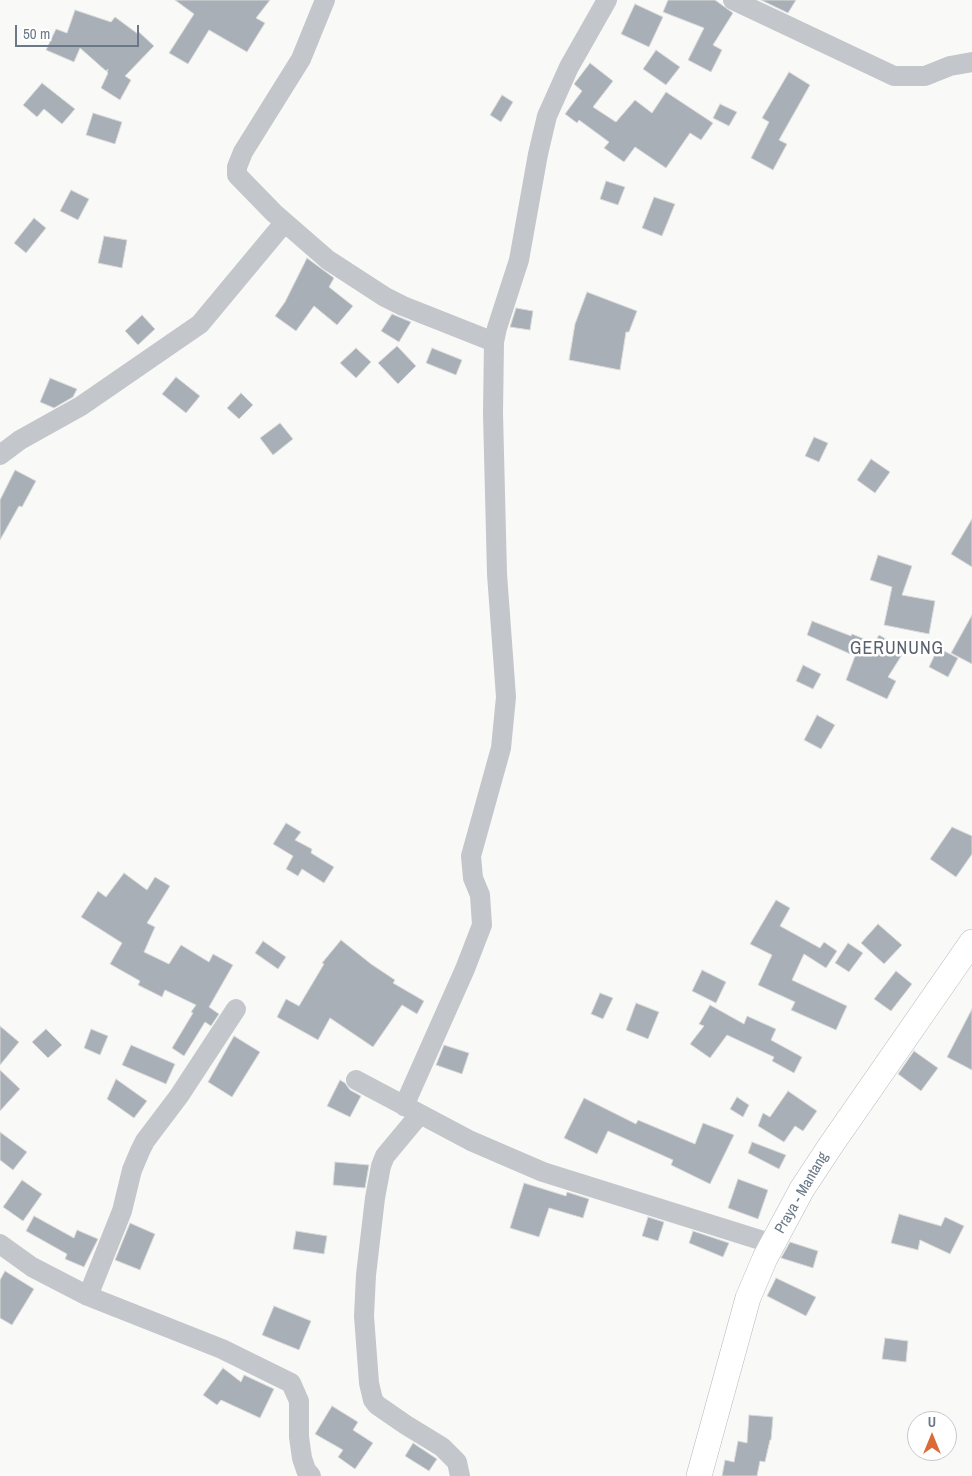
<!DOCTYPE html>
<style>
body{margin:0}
#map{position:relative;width:972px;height:1476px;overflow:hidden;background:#f9f9f7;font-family:"Archivo Narrow",sans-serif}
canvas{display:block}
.north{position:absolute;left:907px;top:1411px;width:50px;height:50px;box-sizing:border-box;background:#fff;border:1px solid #c3c9cf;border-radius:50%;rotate:0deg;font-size:14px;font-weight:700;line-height:20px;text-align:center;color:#6a7887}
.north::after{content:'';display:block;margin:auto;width:18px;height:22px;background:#da6b37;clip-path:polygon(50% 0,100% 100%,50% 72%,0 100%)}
.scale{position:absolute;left:15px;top:25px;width:124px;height:22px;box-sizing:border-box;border:2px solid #6a7887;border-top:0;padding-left:6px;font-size:15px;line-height:18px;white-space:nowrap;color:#6a7887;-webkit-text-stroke:4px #fff;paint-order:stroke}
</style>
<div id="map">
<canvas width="972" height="1476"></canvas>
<div class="north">U</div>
<div class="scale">50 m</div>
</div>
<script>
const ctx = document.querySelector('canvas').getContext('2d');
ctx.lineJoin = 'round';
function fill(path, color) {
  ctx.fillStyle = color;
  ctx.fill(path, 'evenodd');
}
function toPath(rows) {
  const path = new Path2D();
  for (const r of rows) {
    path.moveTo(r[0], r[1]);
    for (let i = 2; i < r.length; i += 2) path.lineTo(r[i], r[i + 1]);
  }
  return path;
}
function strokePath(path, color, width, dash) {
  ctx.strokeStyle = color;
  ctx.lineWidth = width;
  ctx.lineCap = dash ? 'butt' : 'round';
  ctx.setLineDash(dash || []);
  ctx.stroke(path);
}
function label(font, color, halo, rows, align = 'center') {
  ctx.font = font + ' "Archivo Narrow",sans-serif';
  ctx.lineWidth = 5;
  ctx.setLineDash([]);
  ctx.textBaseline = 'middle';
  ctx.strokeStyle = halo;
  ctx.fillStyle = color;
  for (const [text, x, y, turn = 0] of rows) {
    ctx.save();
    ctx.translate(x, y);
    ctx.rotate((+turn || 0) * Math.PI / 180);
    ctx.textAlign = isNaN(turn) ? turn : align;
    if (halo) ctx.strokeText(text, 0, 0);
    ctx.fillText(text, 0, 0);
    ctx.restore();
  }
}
const building = toPath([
 [175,0,270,0,256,18,265,23,247,52,209,30,188,64,169,53,194,14,175,0],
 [668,0,715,0,733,13,713,45,722,50,711,72,688,60,704,28,663,12,668,0],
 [761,0,796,0,788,13,761,0],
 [635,4,663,17,649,47,621,34,635,4],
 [75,10,111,22,115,17,138,34,139,32,154,46,125,76,131,80,120,100,101,88,108,73,107,72,108,69,106,71,80,48,74,62,46,50,56,29,67,33,75,10],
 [656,50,680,67,666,85,643,69,656,50],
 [590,63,613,81,593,107,616,122,635,100,652,113,666,92,713,123,701,140,690,133,666,168,635,147,624,162,604,148,609,142,579,120,577,123,565,114,582,91,574,84,590,63],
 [789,72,810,85,779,140,787,144,773,170,751,158,769,122,762,118,789,72],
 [42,83,75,109,62,124,44,109,37,117,23,105,42,83],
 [502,95,513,102,501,122,490,115,502,95],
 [720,104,737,112,729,126,713,118,720,104],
 [93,113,122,122,115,144,86,135,93,113],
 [606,181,625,187,618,205,600,199,606,181],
 [71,190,89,199,78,220,60,211,71,190],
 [654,197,675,204,662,236,642,228,654,197],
 [34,218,46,228,26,253,14,243,34,218],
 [104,236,127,240,122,268,98,263,104,236],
 [307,258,334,278,329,287,353,306,337,325,314,306,296,331,275,316,285,302,307,258],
 [587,292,637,311,629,332,626,332,620,370,569,360,575,324,587,292],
 [516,308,533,311,530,330,510,327,516,308],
 [392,314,411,322,399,342,381,331,392,314],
 [142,315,155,329,138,345,125,331,142,315],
 [397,346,416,366,398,384,378,363,397,346],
 [356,348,371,362,356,378,340,363,356,348],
 [432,348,462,360,456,375,426,363,432,348],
 [176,377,200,396,186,413,162,394,176,377],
 [50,378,77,389,73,397,54,408,40,402,50,378],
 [241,393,253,405,239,419,227,408,241,393],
 [280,423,293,439,273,455,260,438,280,423],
 [814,437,828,443,819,462,805,456,814,437],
 [871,459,890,472,875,493,857,480,871,459],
 [15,470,36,481,22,507,19,506,0,540,0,500,15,470],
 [972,519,972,567,951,554,972,519],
 [878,555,912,566,902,595,935,601,929,634,884,625,892,587,870,580,878,555],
 [972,615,972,664,951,653,972,615],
 [812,621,851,636,852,634,874,643,879,635,905,650,888,677,896,681,887,699,846,680,855,656,807,635,812,621],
 [938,648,958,658,948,677,929,667,938,648],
 [803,665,821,674,813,689,796,681,803,665],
 [817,715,835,725,821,749,804,740,817,715],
 [286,823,301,832,295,840,312,849,311,853,334,867,324,883,302,869,298,876,286,869,293,856,273,844,286,823],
 [952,827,972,836,972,854,956,877,930,859,952,827],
 [124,873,147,890,155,877,170,886,147,923,155,927,144,952,169,964,181,945,209,962,213,954,233,965,209,1007,219,1014,211,1026,205,1022,184,1056,172,1048,193,1013,191,1012,196,1005,165,990,162,997,138,985,140,981,110,964,122,943,81,917,98,891,106,897,124,873],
 [776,900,790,908,780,926,820,948,824,942,837,951,826,968,804,954,792,980,847,1006,836,1030,791,1010,795,1002,758,985,772,955,750,944,776,900],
 [878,924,902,945,884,964,861,943,878,924],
 [341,940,371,964,395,980,393,983,424,1001,417,1014,402,1005,373,1047,330,1018,318,1040,277,1017,286,999,299,1006,324,964,322,963,341,940],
 [263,941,286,957,278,969,255,953,263,941],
 [848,943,863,953,849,972,835,963,848,943],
 [702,970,726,982,716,1003,692,991,702,970],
 [896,971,912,984,891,1011,874,999,896,971],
 [600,993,613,998,603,1019,591,1014,600,993],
 [636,1003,659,1012,648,1039,626,1030,636,1003],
 [710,1005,744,1024,747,1016,776,1029,771,1040,802,1057,794,1073,772,1061,774,1057,727,1035,710,1058,690,1044,704,1026,699,1024,710,1005],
 [972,1009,972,1070,947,1057,972,1009],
 [0,1026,19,1042,0,1065,0,1026],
 [46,1029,62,1045,48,1058,32,1042,46,1029],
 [91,1029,108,1036,100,1055,84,1048,91,1029],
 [234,1036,260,1052,232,1097,208,1082,234,1036],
 [131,1045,175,1064,166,1084,122,1065,131,1045],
 [444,1045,469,1053,462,1074,436,1065,444,1045],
 [914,1051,938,1068,921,1091,898,1074,914,1051],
 [0,1070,20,1089,0,1111,0,1070],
 [116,1079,147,1101,134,1118,107,1099,116,1079],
 [340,1080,345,1083,350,1090,361,1096,350,1117,327,1106,340,1080],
 [788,1091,817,1111,803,1131,795,1126,784,1142,758,1126,763,1113,770,1117,788,1091],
 [737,1097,749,1105,743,1117,730,1109,737,1097],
 [584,1098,636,1124,638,1120,695,1144,703,1123,734,1135,710,1184,671,1165,673,1160,608,1131,597,1154,564,1138,584,1098],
 [0,1132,27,1152,13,1170,0,1160,0,1132],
 [752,1142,786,1155,779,1169,748,1153,752,1142],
 [335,1162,369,1165,365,1188,333,1185,335,1162],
 [738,1179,768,1190,758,1219,728,1208,738,1179],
 [22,1180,42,1194,23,1221,3,1207,22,1180],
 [524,1183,566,1196,567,1192,589,1199,583,1218,549,1208,539,1237,510,1228,524,1183],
 [899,1214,941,1226,945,1217,964,1226,950,1254,920,1240,918,1250,891,1243,899,1214],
 [34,1216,74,1238,77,1230,98,1239,84,1267,65,1259,67,1254,26,1231,34,1216],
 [648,1217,664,1222,658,1241,642,1236,648,1217],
 [130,1223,155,1234,140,1270,115,1260,130,1223],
 [296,1231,327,1236,324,1254,293,1249,296,1231],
 [693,1231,729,1243,723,1257,689,1243,693,1231],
 [790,1242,818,1251,813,1268,781,1258,790,1242],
 [5,1271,34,1289,12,1325,0,1318,0,1280,5,1271],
 [776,1278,816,1297,806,1316,767,1296,776,1278],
 [274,1306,311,1321,299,1350,262,1335,274,1306],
 [885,1338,908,1341,906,1362,882,1359,885,1338],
 [223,1368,241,1382,244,1375,274,1389,260,1418,221,1400,217,1405,203,1395,223,1368],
 [332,1406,358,1422,353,1430,373,1443,355,1469,338,1457,343,1450,315,1434,332,1406],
 [749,1415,773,1417,771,1440,770,1440,765,1462,760,1461,757,1476,722,1476,725,1460,734,1462,738,1441,747,1443,749,1415],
 [413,1443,437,1459,429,1471,405,1456,413,1443]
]);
fill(building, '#a8afb6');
strokePath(building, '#dbdbda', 1);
const major = toPath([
 [699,1476,748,1298,765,1258,802,1189,831,1145,972,942]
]);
strokePath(major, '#b4b8bd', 26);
strokePath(toPath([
 [325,0,301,59,243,152,237,167,237,175,274,213,328,260,385,297,403,306,494,342],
 [733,0,894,76,925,76,950,66,972,62],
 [0,455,20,440,81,406,200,324,284,223],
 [356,1080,471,1141,543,1172,773,1244],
 [404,1106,465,969,482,925,480,895,473,878,471,856,501,748,506,697,497,574,493,413,494,342,497,328,519,260,538,154,547,116,569,67,607,0],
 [420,1114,385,1156,381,1166,375,1198,366,1275,364,1316,369,1383,373,1400,377,1405,406,1425,442,1447,457,1462,460,1476],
 [0,1244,32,1267,88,1296,222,1349,291,1383,299,1401,299,1437,302,1458,306,1470,311,1476],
 [88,1296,122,1211,132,1170,140,1151,145,1141,179,1096,236,1009]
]), '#c3c6ca', 20);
strokePath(major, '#fff', 25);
label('15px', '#6a7887', '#fff', [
 ["Praya - Mantang",802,1193,-60]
]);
ctx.letterSpacing = '1px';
label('18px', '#58616c', '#fff', [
 ["GERUNUNG",897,649]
]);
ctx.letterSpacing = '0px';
</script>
